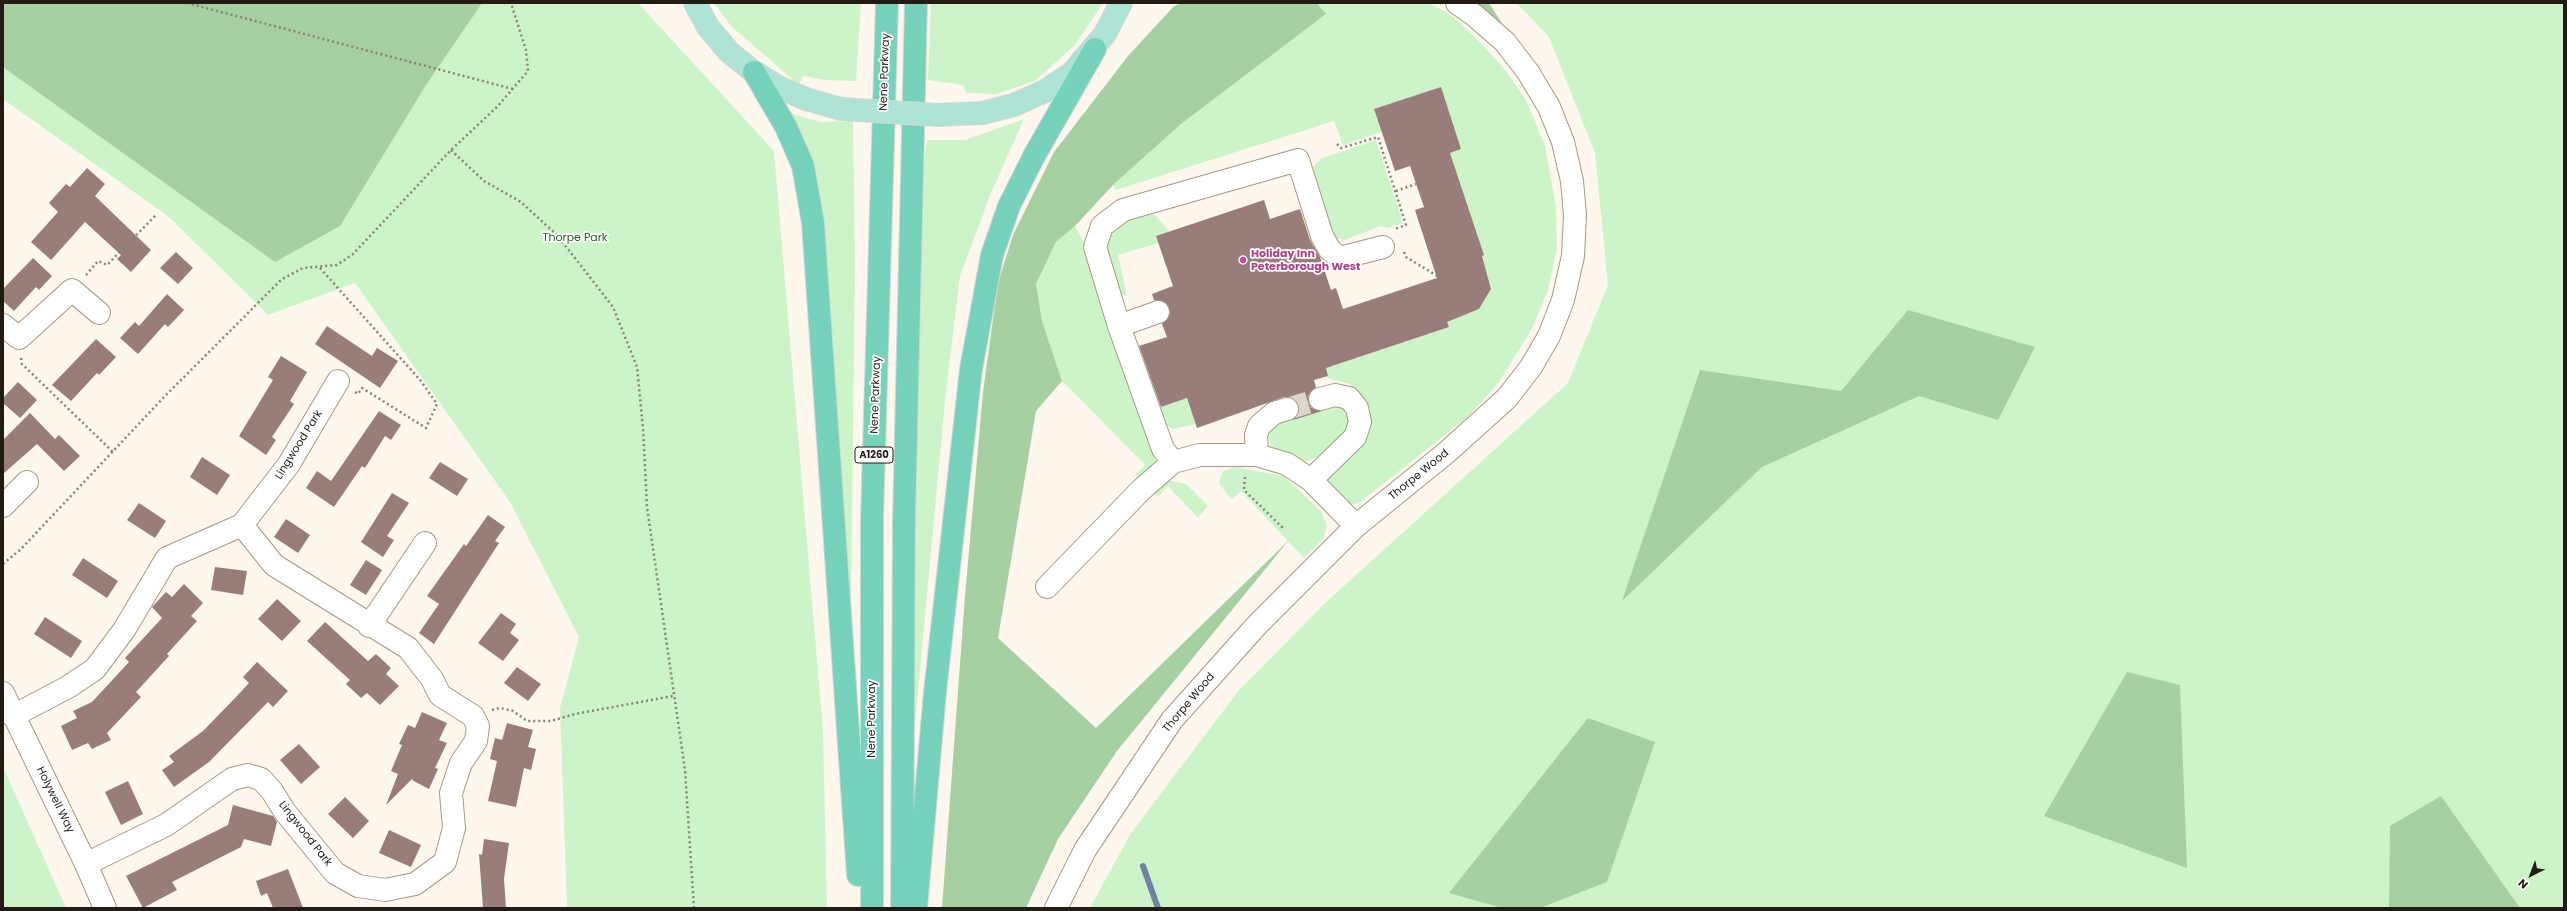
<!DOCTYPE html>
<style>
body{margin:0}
#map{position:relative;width:2567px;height:911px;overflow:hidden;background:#fef7ee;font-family:Poppins,sans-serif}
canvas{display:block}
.frame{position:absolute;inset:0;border:4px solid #211b13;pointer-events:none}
.north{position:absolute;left:2511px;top:855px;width:40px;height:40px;-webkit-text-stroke:3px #fff;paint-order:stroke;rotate:222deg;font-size:11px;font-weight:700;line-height:16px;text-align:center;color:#211b13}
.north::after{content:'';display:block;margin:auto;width:14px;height:18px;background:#211b13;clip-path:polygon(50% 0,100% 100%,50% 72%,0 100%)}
</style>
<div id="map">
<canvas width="2567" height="911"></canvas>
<div class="frame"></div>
<div class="north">N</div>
</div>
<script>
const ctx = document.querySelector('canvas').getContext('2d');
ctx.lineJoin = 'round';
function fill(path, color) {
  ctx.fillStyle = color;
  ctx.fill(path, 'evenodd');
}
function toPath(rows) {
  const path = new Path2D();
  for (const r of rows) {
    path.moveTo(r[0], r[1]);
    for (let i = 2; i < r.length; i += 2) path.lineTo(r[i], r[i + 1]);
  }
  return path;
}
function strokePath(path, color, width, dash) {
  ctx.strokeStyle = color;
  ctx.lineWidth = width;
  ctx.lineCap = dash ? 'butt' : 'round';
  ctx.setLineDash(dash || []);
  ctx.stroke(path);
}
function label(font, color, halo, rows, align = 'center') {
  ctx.font = font + ' Poppins,sans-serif';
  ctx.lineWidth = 3.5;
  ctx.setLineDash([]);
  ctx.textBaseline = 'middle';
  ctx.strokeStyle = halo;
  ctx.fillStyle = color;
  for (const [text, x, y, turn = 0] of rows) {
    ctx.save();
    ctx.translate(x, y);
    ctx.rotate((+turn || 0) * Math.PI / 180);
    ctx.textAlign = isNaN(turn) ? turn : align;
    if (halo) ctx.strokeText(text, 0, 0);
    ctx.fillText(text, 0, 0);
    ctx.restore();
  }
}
fill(toPath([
 [3,3,638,3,774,151,823,731,827,908,567,908,560,708,579,637,510,502,355,283,268,315,169,217,3,99],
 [714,3,861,3,856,81,825,80,803,76,799,85,731,26],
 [931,3,1103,3,1075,45,1035,81,996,94,966,93,963,85,928,80],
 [1317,3,1428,3,1450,14,1480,42,1506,71,1526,100,1545,146,1556,207,1557,249,1548,290,1532,329,1499,382,1469,416,1359,503,1350,505,1324,478,1363,400,1350,384,1324,377,1328,375,1325,365,1332,366,1449,327,1447,322,1479,309,1491,289,1482,256,1484,255,1450,153,1461,149,1374,109,1382,132,1343,145,1334,121,1116,190,1113,185,1181,124,1326,14],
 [1516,3,2564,3,2564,908,1090,908,1131,833,1239,690,1324,604,1568,383,1608,285,1595,153,1549,37],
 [782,111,820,122,853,121,855,266,851,608,844,608,828,343],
 [1024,119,991,193,960,276,945,401,914,735,907,730,919,201,927,140,965,140],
 [1376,140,1403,223,1387,228,1381,226,1344,240,1337,238,1330,233,1313,174,1314,166,1322,158],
 [1146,213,1155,215,1169,231,1156,236,1159,243,1118,255,1127,296,1120,294,1103,247,1116,223],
 [1075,226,1087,248,1154,454,1155,463,1139,480,1135,475,1145,465,1062,381,1042,321,1036,284,1056,242],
 [1187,398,1196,424,1173,429,1164,424,1158,408],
 [1323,401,1349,409,1351,418,1347,432,1321,456,1308,461,1293,460,1270,445,1268,433,1274,420,1285,413],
 [1234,467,1284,476,1321,511,1327,525,1324,538,1304,558,1241,491,1232,499,1227,494,1219,483,1222,472],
 [1168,480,1186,484,1208,506,1198,518,1168,486,1158,497,1153,492],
 [3,767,66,908,3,908]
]), '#cdf4c9');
fill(toPath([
 [3,3,482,3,426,85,340,226,275,262,3,67],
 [1182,3,1317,3,1326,14,1181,124,1113,185,1075,226,1056,242,1036,284,1042,321,1062,381,1036,411,998,638,1096,728,1289,540,1117,751,1058,839,1026,908,942,908,965,596,983,392,998,283,1013,235,1054,152,1128,56,1174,6],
 [1474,3,1489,3,1503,25],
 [1908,310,2035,347,1998,420,1919,396,1762,467,1622,601,1700,370,1841,391],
 [2127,672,2180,685,2187,868,2044,816],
 [1588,718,1655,742,1607,882,1540,908,1502,908,1449,893],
 [2441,796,2520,908,2389,908,2390,826]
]), '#a7d0a2');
strokePath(toPath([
 [1143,866,1158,908]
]), '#6f82a1', 6);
fill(toPath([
 [1441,87,1461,149,1450,153,1484,255,1482,256,1491,289,1479,309,1447,322,1449,327,1326,368,1328,376,1314,380,1316,387,1308,396,1311,408,1322,411,1293,420,1299,412,1299,405,1290,397,1284,397,1197,428,1187,398,1161,407,1139,346,1167,337,1162,324,1170,314,1166,303,1154,300,1152,294,1173,286,1156,236,1264,200,1270,219,1300,209,1310,240,1320,257,1331,290,1336,288,1343,309,1437,278,1415,210,1424,207,1410,166,1395,171,1374,109],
 [87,168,105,184,95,196,151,250,131,272,117,259,121,255,85,222,51,260,31,242,58,212,49,203,66,184,70,187],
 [176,252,193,268,178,284,160,268],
 [33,258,52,276,39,290,36,287,14,311,3,301,3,289],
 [167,294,184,310,168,327,165,324,138,354,120,338,135,322,139,326],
 [327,326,372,356,377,348,398,361,380,388,315,344],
 [96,339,116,357,99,375,97,373,71,401,52,385],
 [281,356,307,372,290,401,294,404,272,437,276,440,266,455,239,436,273,380,268,377],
 [18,382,37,400,20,418,3,403,3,398],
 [379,411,401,425,391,440,385,436,365,468,362,466,334,507,306,488,317,471,331,481],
 [30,413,55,439,59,435,80,456,64,471,37,444,3,474,3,440],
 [202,457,230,475,217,495,190,477],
 [440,462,468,479,457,496,429,478],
 [392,493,409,503,387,536,394,540,383,557,361,542],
 [139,503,166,521,155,538,127,520],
 [488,515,505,527,495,541,499,543,434,644,419,633,439,604,427,596,464,544,466,546],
 [286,519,310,535,298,553,274,537],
 [83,558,118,581,107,598,72,575],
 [366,560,382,570,366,595,350,585],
 [215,567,247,571,243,595,211,590],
 [184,584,203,603,191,616,197,621,167,654,169,656,136,692,141,697,107,733,111,740,92,749,88,743,72,750,61,726,77,718,73,711,92,702,129,662,125,658,162,618,152,607,166,592,172,597],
 [277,599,301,621,282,641,258,619],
 [501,613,516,624,510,633,519,640,503,661,478,643],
 [45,617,82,641,71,658,34,634],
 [325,622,368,661,376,654,391,668,386,674,399,686,380,705,367,693,361,698,346,684,350,680,307,641],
 [257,662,288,691,273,707,268,702,209,762,174,787,162,770,174,762,169,756,203,731,237,696,249,683,243,677],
 [517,667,541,684,528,701,504,683],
 [422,712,447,723,439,740,447,743,435,768,438,769,429,789,412,780,413,778,386,805,398,774,391,771,402,745,399,744,408,725,415,728],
 [507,723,533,730,528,747,536,749,531,770,524,768,516,807,488,801,497,761,490,759,495,738,502,740],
 [299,744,320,767,301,784,280,760],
 [128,781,143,814,121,825,105,792],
 [345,797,369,821,353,838,328,814],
 [233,805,273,816,277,822,271,846,244,839,241,847,172,882,177,890,143,908,126,876,228,825],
 [389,830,421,845,411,867,379,853],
 [484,839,509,843,504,879,506,908,483,908,479,854,482,855],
 [288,869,303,908,273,908,267,893,261,896,256,881]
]), '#997d7a');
strokePath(toPath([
 [1287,409,1320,399]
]), '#ddd6cd', 22, [22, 11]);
const minor = toPath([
 [3,325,19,338,72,290,99,313],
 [1119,326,1158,312],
 [1257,455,1256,435,1259,426,1274,413,1287,409],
 [1173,462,1163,449,1119,326,1095,247,1102,226,1123,210,1298,160,1322,236,1330,250,1340,258,1383,247],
 [1311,480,1355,437,1360,422,1357,408,1349,398,1335,395,1320,399],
 [3,506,27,482],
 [242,525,289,464,338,381],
 [1047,587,1141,490,1173,462,1200,455,1257,455,1287,464,1311,480,1356,526],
 [369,626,425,543],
 [3,693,86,864,105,908],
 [13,716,68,687,95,669,124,630,167,558,242,525,274,565,408,648,432,679,440,695,473,716,478,726,476,741,461,763,451,793,454,828,445,862,415,884,385,890,358,886,335,873,285,812,272,791,261,779,248,775,232,779,166,825,86,864],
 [1056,908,1085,850,1172,720,1257,625,1356,526,1446,453,1507,398,1531,367,1549,336,1563,300,1573,256,1575,215,1572,181,1563,142,1549,107,1528,72,1505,42,1474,15,1457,3]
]);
const major = toPath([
 [695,3,708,27,729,52,754,72,778,87,806,99],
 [982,113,1014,105,1045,91,1072,73,1105,34,1121,3]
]);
const highway = toPath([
 [754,72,786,127,803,166,813,223,858,875],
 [872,908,872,518,887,3],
 [902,908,904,521,916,3],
 [916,908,935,692,971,369,992,255,1009,206,1034,156,1095,49]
]);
strokePath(minor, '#a79782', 24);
strokePath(major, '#d7d6d5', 24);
strokePath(highway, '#d7d6d5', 24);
strokePath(toPath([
 [187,3,513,89],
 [1337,144,1341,148,1378,137,1406,225,1395,229],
 [451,150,484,181,521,202,558,236,613,307,637,367,643,428,647,507,685,770,694,908],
 [1396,191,1416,184],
 [1404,252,1406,257,1449,283],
 [320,268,421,381,437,404,426,428,362,388,358,394,355,392],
 [86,275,98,261,107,265,156,215],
 [21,358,22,364,113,452],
 [1245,477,1244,490,1283,528],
 [3,564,21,549,165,396,282,279,303,268,337,265,353,254,451,150,497,107,528,71,526,50,511,3],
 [492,710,500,708,513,711,527,721,551,721,575,714,673,696]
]), '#878178', 2.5, [2, 3]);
strokePath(minor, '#fff', 22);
strokePath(major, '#ade4d6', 22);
strokePath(highway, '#76d2bb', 22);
const majorBridge = toPath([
 [806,99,841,109,938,115,982,113]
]);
strokePath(majorBridge, '#d7d6d5', 24, []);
strokePath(majorBridge, '#ade4d6', 22);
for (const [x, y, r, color] of [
 [1243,260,4,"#d1479c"]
]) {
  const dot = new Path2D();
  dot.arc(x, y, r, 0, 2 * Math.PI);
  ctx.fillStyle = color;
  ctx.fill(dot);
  strokePath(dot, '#fff', 1.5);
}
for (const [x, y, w] of [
 [874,455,38]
]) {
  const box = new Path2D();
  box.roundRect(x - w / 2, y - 8, w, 16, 3);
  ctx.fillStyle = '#fff';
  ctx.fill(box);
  strokePath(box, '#211b13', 1);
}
label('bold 10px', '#211b13', null, [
 ["A1260",874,455]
]);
label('11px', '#211b13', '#fff', [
 ["Nene Parkway",885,72,-88],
 ["Nene Parkway",876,395,-88],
 ["Lingwood Park",299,445,-58],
 ["Thorpe Wood",1419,475,-39],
 ["Thorpe Wood",1189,703,-50],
 ["Nene Parkway",872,719,-90],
 ["Holywell Way",55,800,64],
 ["Lingwood Park",305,834,52]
]);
label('11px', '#255c20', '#fff', [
 ["Thorpe Park",575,238]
]);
label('bold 11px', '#b23c85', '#fff', [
 ["Holiday Inn",1251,254],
 ["Peterborough West",1251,267]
], 'left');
</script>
